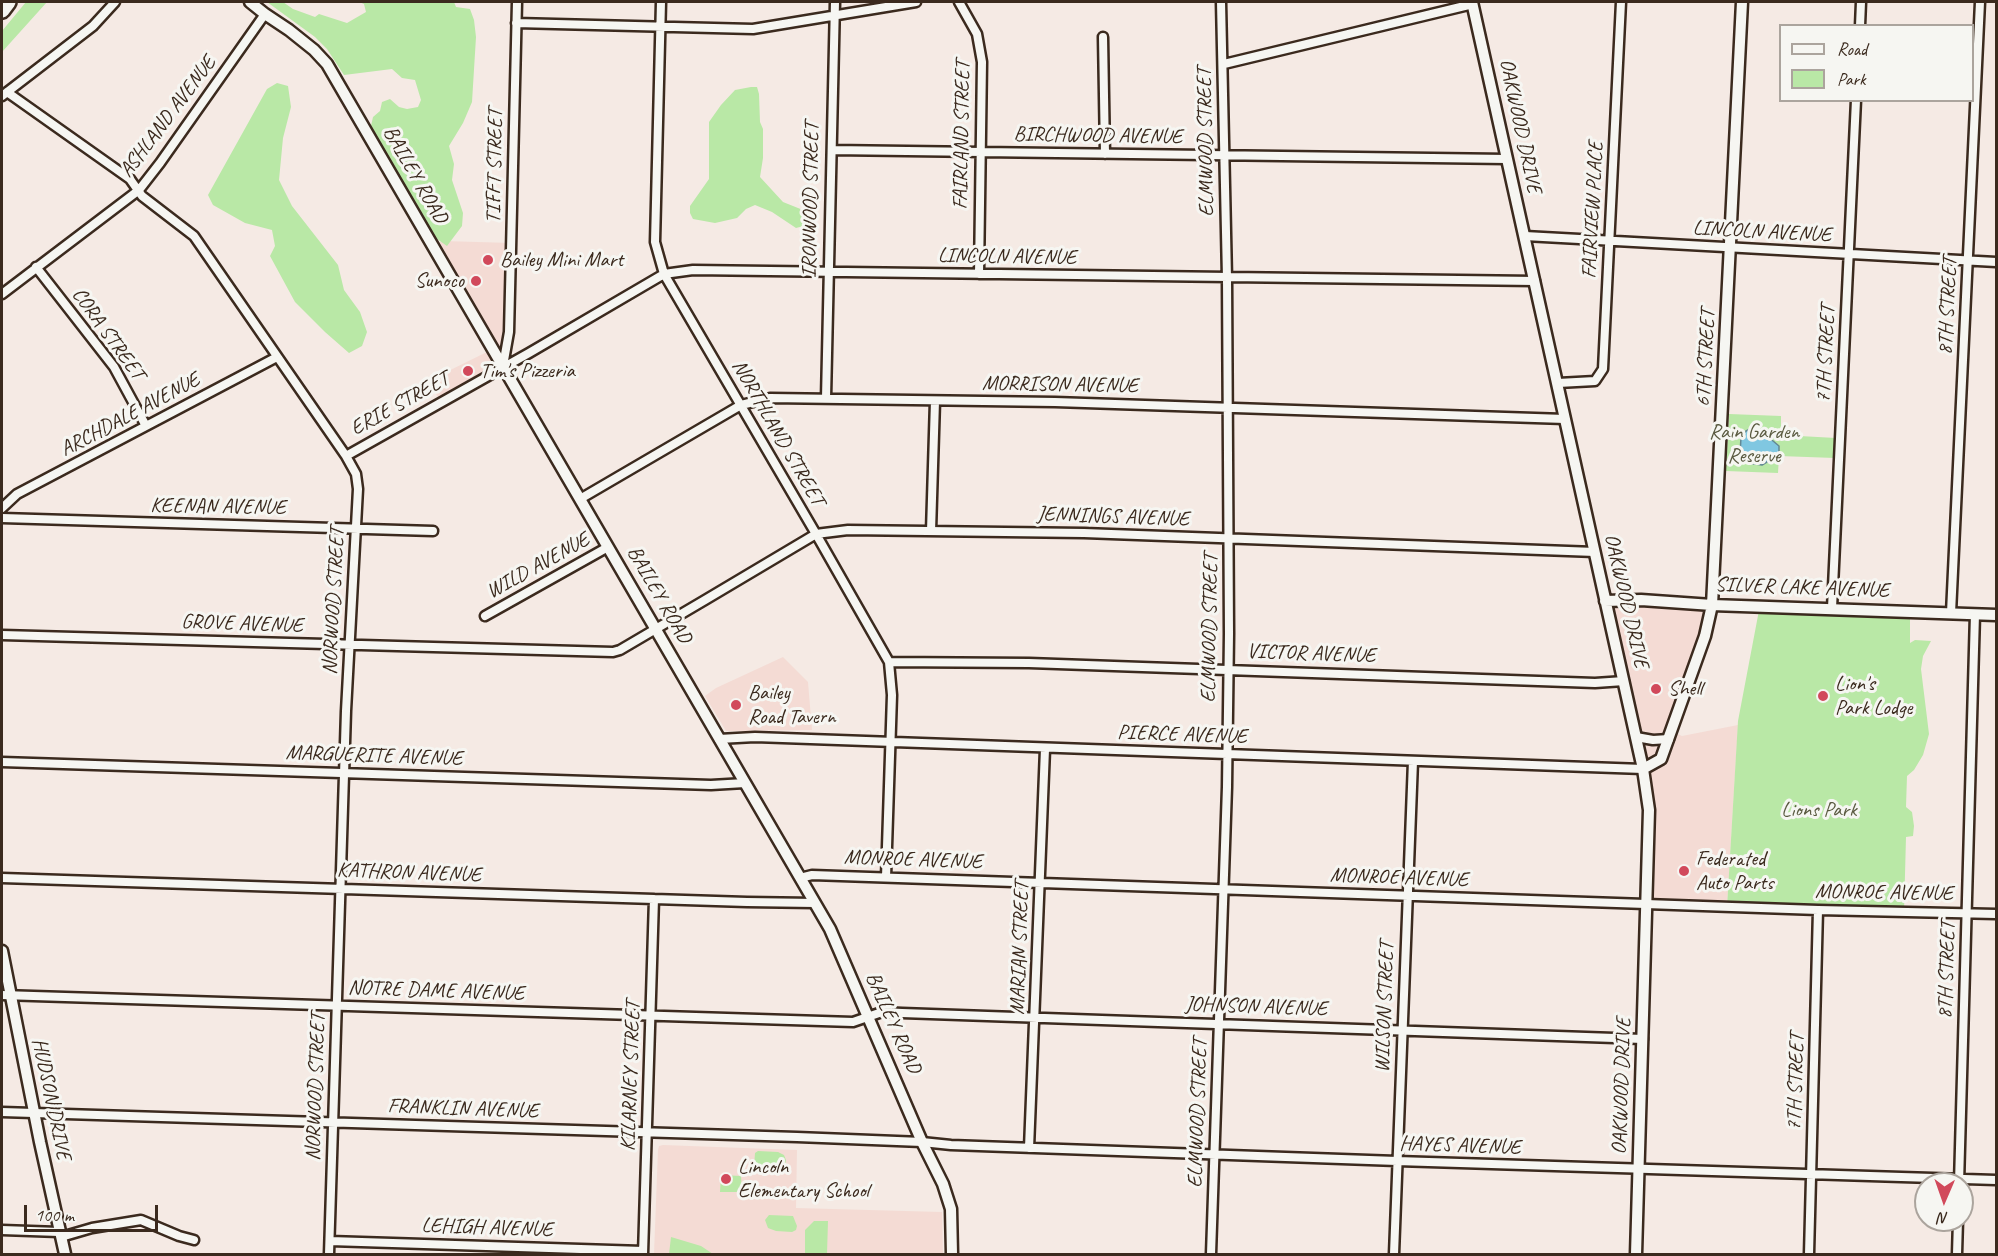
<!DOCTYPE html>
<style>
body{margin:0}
#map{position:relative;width:1998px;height:1256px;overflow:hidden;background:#f5eae4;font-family:Caveat,sans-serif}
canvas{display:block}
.frame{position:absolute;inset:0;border:3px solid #3b2a1e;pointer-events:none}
.legend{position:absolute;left:1779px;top:24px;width:195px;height:78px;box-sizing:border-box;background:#f6f6f2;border:2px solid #aba49d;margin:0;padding:8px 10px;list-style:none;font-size:18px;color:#3b2a1e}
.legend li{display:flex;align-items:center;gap:12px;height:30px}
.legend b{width:30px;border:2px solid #aba49d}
.north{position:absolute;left:1914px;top:1172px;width:60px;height:60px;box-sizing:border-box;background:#f6f6f2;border:2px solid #aba49d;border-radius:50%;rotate:182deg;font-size:16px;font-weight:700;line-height:24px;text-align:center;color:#3b2a1e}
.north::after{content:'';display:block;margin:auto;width:21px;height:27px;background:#d1495b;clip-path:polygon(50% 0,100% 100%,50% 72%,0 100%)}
.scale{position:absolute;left:24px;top:1205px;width:134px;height:27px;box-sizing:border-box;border:3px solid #3b2a1e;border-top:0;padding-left:8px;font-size:18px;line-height:21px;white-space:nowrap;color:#3b2a1e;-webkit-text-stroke:4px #f6f6f2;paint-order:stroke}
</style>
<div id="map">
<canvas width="1998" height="1256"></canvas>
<div class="frame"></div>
<ul class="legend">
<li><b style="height:8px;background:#f6f6f2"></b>Road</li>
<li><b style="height:16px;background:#b9e8a6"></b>Park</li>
</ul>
<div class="north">N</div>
<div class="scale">100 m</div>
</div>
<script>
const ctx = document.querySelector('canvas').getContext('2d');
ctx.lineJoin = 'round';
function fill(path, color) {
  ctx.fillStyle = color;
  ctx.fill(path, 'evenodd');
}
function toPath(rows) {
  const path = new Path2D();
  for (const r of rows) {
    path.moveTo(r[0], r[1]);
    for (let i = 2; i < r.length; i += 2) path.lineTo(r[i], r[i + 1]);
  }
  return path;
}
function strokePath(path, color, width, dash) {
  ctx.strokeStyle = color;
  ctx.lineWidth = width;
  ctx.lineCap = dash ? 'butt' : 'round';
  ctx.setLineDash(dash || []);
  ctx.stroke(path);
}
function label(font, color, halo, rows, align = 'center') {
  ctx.font = font + ' Caveat,sans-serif';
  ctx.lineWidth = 6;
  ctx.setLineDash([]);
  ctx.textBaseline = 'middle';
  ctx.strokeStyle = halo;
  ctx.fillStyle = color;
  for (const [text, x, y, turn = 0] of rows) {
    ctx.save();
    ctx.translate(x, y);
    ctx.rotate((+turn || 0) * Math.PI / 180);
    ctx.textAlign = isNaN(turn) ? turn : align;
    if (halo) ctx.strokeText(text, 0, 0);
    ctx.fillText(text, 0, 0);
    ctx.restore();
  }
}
fill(toPath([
 [443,241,512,243,503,366,441,402,428,381,493,349,432,245],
 [1605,601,1712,605,1671,731,1682,736,1738,725,1727,907,1647,904,1649,810],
 [783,657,808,682,812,730,726,731,705,696,716,688],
 [663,1145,797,1150,796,1208,942,1212,943,1254,654,1254,658,1150,659,1146]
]), '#f4dbd4');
fill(toPath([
 [26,2,47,2,2,52,2,31],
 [267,2,283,2,293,9,315,17,319,14,347,23,366,12,364,4,359,2,454,2,456,7,470,9,474,20,476,37,472,102,463,123,449,146,454,164,452,180,463,213,462,226,447,246,430,234,371,126,373,117,380,111,382,102,390,99,399,107,407,109,418,107,421,100,415,80,402,78,392,69,344,75,327,49,315,37],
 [277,83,288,86,291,107,283,138,279,180,292,206,338,265,344,290,360,312,367,332,362,346,349,353,325,332,295,302,270,256,275,246,272,230,245,223,213,205,208,195,267,89],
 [751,87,757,87,759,94,760,122,763,129,763,158,760,177,783,202,803,210,811,224,796,228,772,212,755,205,746,209,737,218,715,223,693,219,690,213,690,206,709,179,709,122,721,105,735,90],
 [1729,414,1781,416,1781,435,1836,438,1835,458,1779,456,1778,473,1726,471],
 [1760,605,1910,612,1910,643,1915,640,1931,641,1923,656,1921,669,1929,734,1923,755,1914,770,1907,776,1906,807,1912,812,1914,826,1913,836,1906,837,1904,912,1727,907,1738,721],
 [758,1151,778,1152,784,1155,786,1160,785,1166,782,1171,774,1172,754,1167,755,1153],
 [721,1175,741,1176,742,1192,720,1192],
 [769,1215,793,1216,797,1226,796,1230,792,1232,776,1231,768,1228,765,1220],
 [814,1221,828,1221,827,1254,805,1254,805,1230],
 [671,1237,701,1246,713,1254,669,1254]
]), '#b9e8a6');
const water = toPath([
 [1752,428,1760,430,1779,446,1779,452,1775,457,1762,465,1748,463,1740,455,1741,437,1746,431,1752,428]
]);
fill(water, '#80c7e1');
strokePath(water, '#648893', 1.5);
const minor = toPath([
 [661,2,655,242,664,274,816,534,889,662,892,695,886,877],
 [959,2,977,34,982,62,979,274],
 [516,23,753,29,916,2],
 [1860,26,1861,2],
 [1103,37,1105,154],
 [1224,64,1473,4],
 [7,92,130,179,142,196,194,236,346,456,356,474,358,489,346,711,329,1254],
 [2,96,93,26,115,2],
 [832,150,1507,159],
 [1525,236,1996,262],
 [36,267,114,367,146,426],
 [2,294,139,190,160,163,265,14],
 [503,366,509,332,517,2],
 [1558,383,1595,381,1603,369,1621,2],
 [826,398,835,2],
 [346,456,529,353,664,274,693,270,1535,281],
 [580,499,741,405,770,398,1055,402,1565,419],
 [2,508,17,494,277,357],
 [2,518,433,531],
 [931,531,935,401],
 [1832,608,1856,100],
 [1951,613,1980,2],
 [485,616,608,547],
 [2,635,613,652,620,650,705,600,816,534,848,530,1084,533,1595,552],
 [889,662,1029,663,1595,683,1624,681],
 [1636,737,1653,740,1669,739],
 [719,739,755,737,1643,769],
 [2,762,711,785,745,783],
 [2,878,747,902,815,903],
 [800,878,812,875,1818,910,1996,914],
 [2,995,853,1022,882,1012,902,1013,1643,1039],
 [2,1112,797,1137,922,1142,951,1145,1397,1161,1996,1180],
 [1029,1148,1045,749],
 [1959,1183,1975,614],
 [2,1230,59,1232],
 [61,1237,92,1228,141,1220,179,1236,194,1240],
 [330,1241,643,1251],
 [643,1254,654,899],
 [1211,1254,1227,787,1229,634,1227,278,1221,2],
 [1394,1254,1413,761],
 [1809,1254,1818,910],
 [1957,1254,1958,1220]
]);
const tertiary = toPath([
 [250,2,265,14,289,30,314,50,327,64,830,929,922,1142,943,1184,951,1209,952,1254],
 [1472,2,1643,769,1649,810,1636,1254],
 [1605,601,1641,600,1712,605,1996,615],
 [1643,769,1661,759,1705,636,1712,605,1742,2],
 [2,951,40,1142,65,1254]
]);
const motorway = toPath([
 [2,10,8,2]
]);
strokePath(minor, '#3b2a1e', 13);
strokePath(tertiary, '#3b2a1e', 15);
strokePath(motorway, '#3b2a1e', 20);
strokePath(minor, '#f6f6f2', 8);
strokePath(tertiary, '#f6f6f2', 10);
strokePath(motorway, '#f6f6f2', 15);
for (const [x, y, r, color] of [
 [488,260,6,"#d1495b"],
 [476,281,6,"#d1495b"],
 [468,371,6,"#d1495b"],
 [1656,689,6,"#d1495b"],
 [1823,696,6,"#d1495b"],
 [736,705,6,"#d1495b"],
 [1684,871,6,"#d1495b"],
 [726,1179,6,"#d1495b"]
]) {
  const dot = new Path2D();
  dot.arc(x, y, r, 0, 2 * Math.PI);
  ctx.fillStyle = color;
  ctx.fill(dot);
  strokePath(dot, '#f6f6f2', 2);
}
label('21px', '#3b2a1e', '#f6f6f2', [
 ["ASHLAND AVENUE",168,117,-53],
 ["OAKWOOD DRIVE",1520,126,78],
 ["FAIRLAND STREET",962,135,-89],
 ["BIRCHWOOD AVENUE",1098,136,1],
 ["ELMWOOD STREET",1206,142,-91],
 ["TIFFT STREET",495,166,-89],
 ["BAILEY ROAD",415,175,60],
 ["IRONWOOD STREET",811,200,-89],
 ["FAIRVIEW PLACE",1593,210,-87],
 ["LINCOLN AVENUE",1762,232,3],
 ["LINCOLN AVENUE",1007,257,1],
 ["8TH STREET",1948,306,-87],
 ["CORA STREET",108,334,54],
 ["7TH STREET",1826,354,-87],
 ["6TH STREET",1706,358,-87],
 ["MORRISON AVENUE",1060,385,1],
 ["ERIE STREET",400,404,-29],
 ["ARCHDALE AVENUE",130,415,-28],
 ["NORTHLAND STREET",778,433,60],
 ["KEENAN AVENUE",218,507,1],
 ["JENNINGS AVENUE",1113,517,2],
 ["WILD AVENUE",538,566,-29],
 ["SILVER LAKE AVENUE",1802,588,2],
 ["BAILEY ROAD",659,595,60],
 ["NORWOOD STREET",334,601,-87],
 ["OAKWOOD DRIVE",1626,601,77],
 ["GROVE AVENUE",242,624,2],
 ["ELMWOOD STREET",1210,628,-89],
 ["VICTOR AVENUE",1311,654,2],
 ["PIERCE AVENUE",1182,735,2],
 ["MARGUERITE AVENUE",374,756,2],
 ["MONROE AVENUE",913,860,2],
 ["KATHRON AVENUE",409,873,2],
 ["MONROE AVENUE",1399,878,2],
 ["MONROE AVENUE",1884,893,1],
 ["MARIAN STREET",1020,948,-88],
 ["8TH STREET",1947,970,-88],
 ["NOTRE DAME AVENUE",436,991,2],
 ["JOHNSON AVENUE",1256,1007,2],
 ["WILSON STREET",1385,1007,-88],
 ["BAILEY ROAD",893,1023,66],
 ["KILARNEY STREET",631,1076,-88],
 ["7TH STREET",1796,1082,-88],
 ["OAKWOOD DRIVE",1622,1086,-88],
 ["NORWOOD STREET",316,1087,-88],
 ["HUDSON DRIVE",51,1099,78],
 ["FRANKLIN AVENUE",463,1109,2],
 ["ELMWOOD STREET",1198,1113,-88],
 ["HAYES AVENUE",1460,1146,2],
 ["LEHIGH AVENUE",487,1228,2]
]);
label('21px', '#3b2a1e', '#f6f6f2', [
 ["Bailey Mini Mart",500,260],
 ["Sunoco",464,281,"right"],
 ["Tim's Pizzeria",480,371],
 ["Lion's",1835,684],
 ["Park Lodge",1835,708],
 ["Shell",1668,689],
 ["Bailey",748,693],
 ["Road Tavern",748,717],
 ["Federated",1696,859],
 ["Auto Parts",1696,883],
 ["Lincoln",738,1167],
 ["Elementary School",738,1191]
], 'left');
label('21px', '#5a5a40', '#f6f6f2', [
 ["Rain Garden",1754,432],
 ["Reserve",1754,456],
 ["Lions Park",1819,810]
]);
</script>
